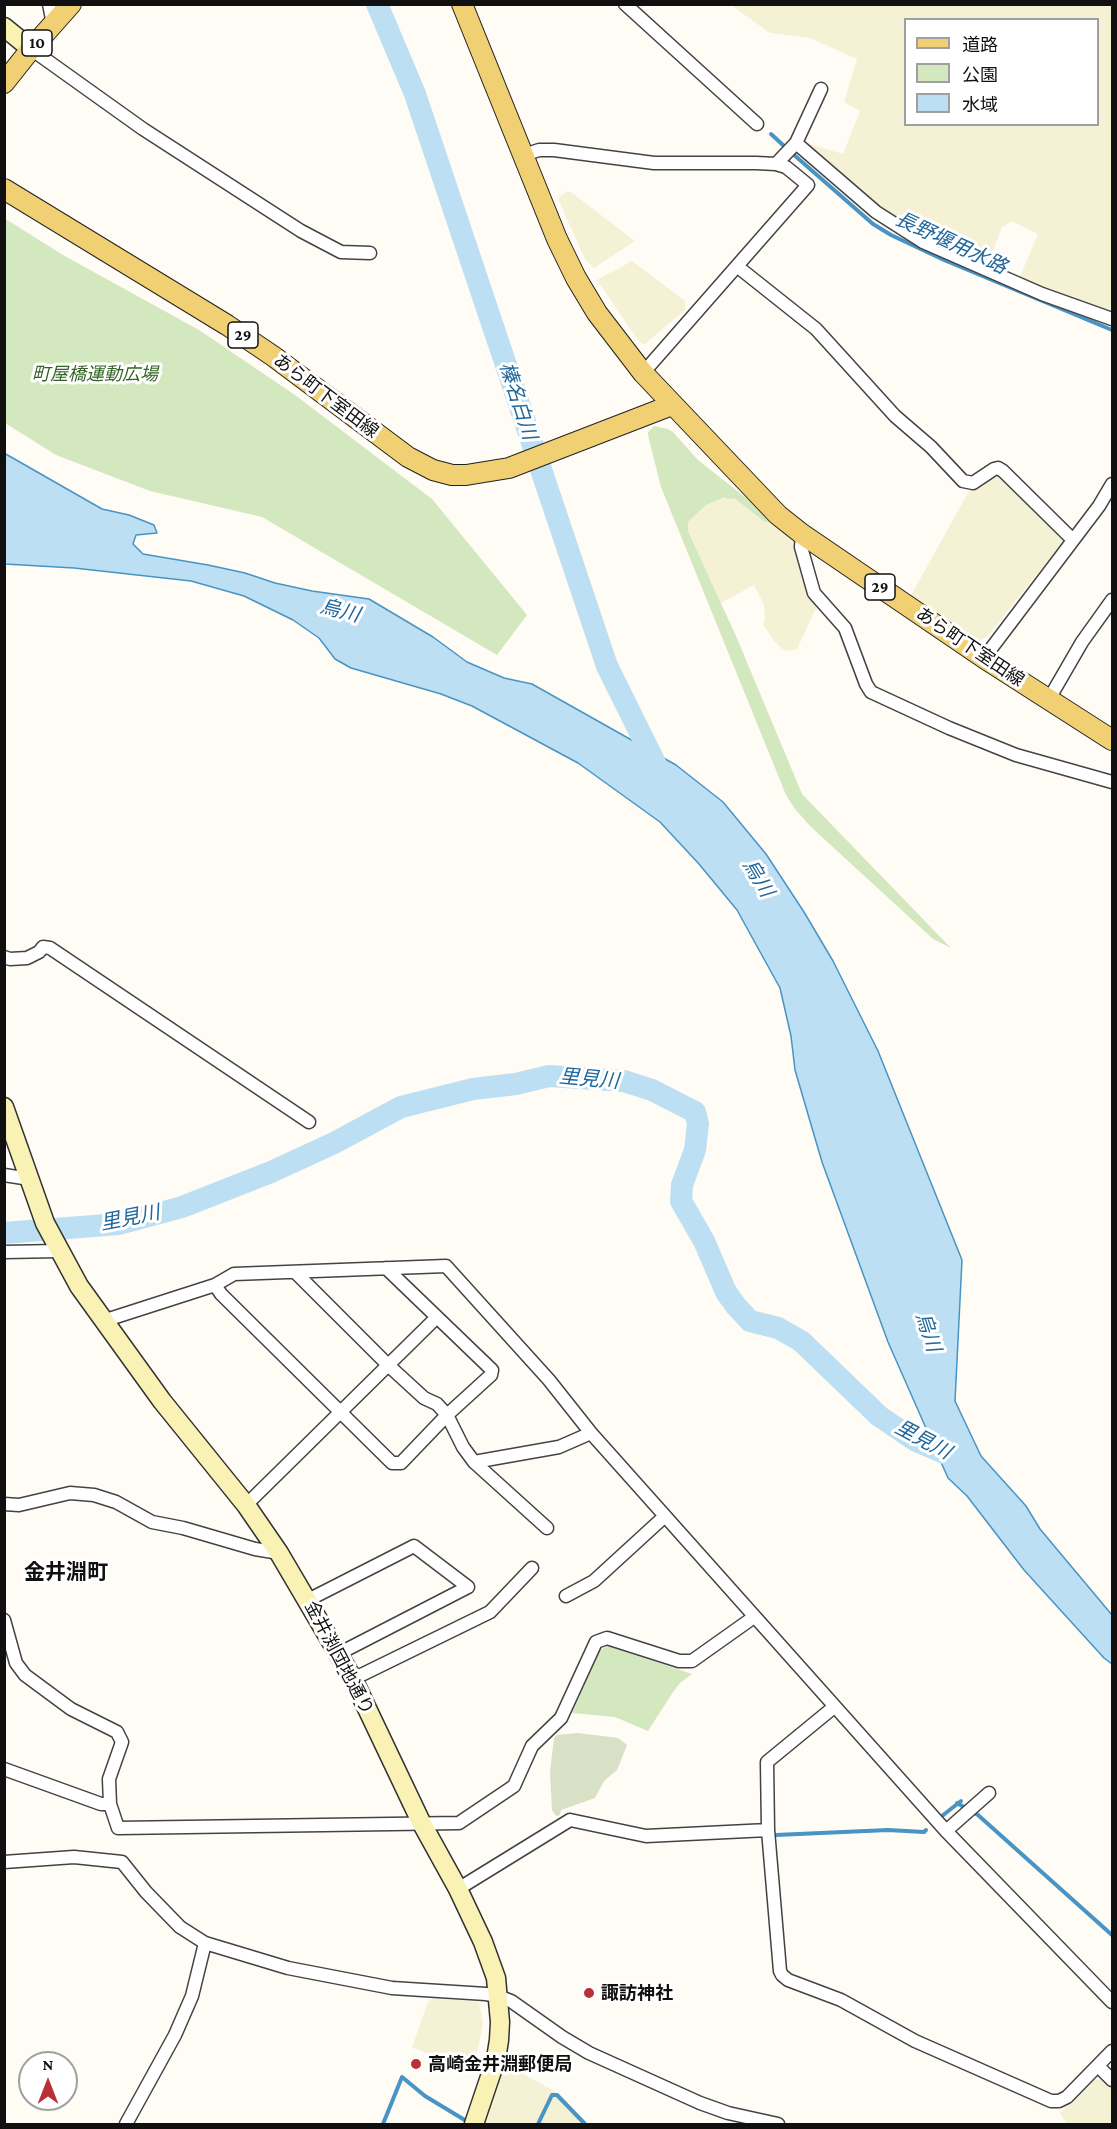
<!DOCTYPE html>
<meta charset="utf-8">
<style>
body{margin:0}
#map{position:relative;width:1117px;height:2129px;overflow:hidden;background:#fefcf4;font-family:"Crimson Pro","Noto Sans JP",serif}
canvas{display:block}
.frame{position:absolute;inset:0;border:6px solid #101010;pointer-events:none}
.legend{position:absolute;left:904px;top:18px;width:195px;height:108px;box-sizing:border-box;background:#fff;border:2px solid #9f9f9f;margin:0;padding:8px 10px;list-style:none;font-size:18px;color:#101010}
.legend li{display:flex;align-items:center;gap:12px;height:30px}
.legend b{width:30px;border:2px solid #9f9f9f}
.north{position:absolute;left:18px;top:2051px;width:60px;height:60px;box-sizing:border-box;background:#fff;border:2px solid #9f9f9f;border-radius:50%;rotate:0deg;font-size:16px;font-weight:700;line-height:24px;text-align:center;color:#101010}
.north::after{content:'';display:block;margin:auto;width:21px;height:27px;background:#b93037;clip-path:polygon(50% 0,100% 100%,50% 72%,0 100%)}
</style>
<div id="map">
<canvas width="1117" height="2129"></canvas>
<div class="frame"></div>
<ul class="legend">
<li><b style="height:8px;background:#f0d073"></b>道路</li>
<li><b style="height:16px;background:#d4e8bf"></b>公園</li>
<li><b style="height:16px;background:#bcdff3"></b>水域</li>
</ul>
<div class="north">N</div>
</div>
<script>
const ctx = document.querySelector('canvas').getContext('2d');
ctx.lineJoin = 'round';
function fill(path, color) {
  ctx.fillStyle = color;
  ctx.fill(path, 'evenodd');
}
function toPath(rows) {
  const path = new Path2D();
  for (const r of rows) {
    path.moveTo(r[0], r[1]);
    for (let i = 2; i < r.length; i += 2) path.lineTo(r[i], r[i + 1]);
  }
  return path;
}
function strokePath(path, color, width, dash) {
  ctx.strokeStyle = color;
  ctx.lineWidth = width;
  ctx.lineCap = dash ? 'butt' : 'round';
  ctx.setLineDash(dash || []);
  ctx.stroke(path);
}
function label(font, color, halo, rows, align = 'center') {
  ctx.font = font + ' "Crimson Pro","Noto Sans JP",serif';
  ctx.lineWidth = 6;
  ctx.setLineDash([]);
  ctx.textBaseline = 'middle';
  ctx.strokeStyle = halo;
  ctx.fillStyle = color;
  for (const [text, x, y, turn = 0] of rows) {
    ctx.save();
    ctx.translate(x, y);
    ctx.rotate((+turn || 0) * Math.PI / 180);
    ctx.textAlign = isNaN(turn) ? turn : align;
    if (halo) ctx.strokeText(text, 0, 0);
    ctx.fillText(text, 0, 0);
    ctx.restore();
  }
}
fill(toPath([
 [731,5,1112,5,1112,317,1019,279,1038,234,1012,221,1002,227,990,259,983,262,916,234,874,203,803,142,843,154,860,111,844,102,857,59,810,38,770,33],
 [906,20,1098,20,1098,124,906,124],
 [567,191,572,193,635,241,594,268,585,259,559,201,559,197],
 [632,261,685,301,685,310,645,344,640,343,597,280],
 [997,474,1063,541,988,636,976,642,910,597,972,486],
 [725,497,734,498,762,521,783,527,791,535,810,595,817,606,797,649,789,651,782,649,774,641,763,624,765,619,764,605,754,585,721,603,688,531,688,522,706,505],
 [433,1998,479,2002,483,2024,473,2072,412,2047,428,2002],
 [502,2062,554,2091,588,2124,482,2124],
 [1103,2079,1112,2089,1112,2124,1067,2124,1060,2113,1092,2080]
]), '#f4f1d5');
fill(toPath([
 [4,218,63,255,199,330,295,395,432,499,527,615,497,655,262,517,150,491,56,455,5,423],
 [654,426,668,429,673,432,698,460,783,527,763,521,734,498,727,499,725,497,706,505,688,522,688,531,736,636,802,794,951,948,933,939,810,826,795,809,786,795,661,487,648,435,648,432],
 [608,1646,692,1674,680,1683,673,1692,648,1731,615,1717,572,1713,600,1650]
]), '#d4e8bf');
fill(toPath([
 [578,1733,618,1738,627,1745,617,1770,604,1781,595,1798,561,1810,560,1815,556,1816,552,1810,550,1772,554,1738,557,1735]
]), '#d8e1c5');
const water = toPath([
 [4,453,102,509,129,515,154,525,157,533,136,535,133,544,143,554,208,565,245,573,275,583,312,591,369,599,433,637,467,662,504,678,532,684,676,765,723,802,766,854,804,912,833,961,878,1051,962,1260,955,1401,981,1456,1026,1506,1040,1529,1112,1615,1112,1664,1104,1658,1024,1570,967,1496,948,1478,888,1342,822,1162,795,1070,791,1036,780,988,737,910,699,864,660,822,578,763,472,706,441,694,351,668,335,659,319,638,293,620,244,596,191,581,74,568,5,564,4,453]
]);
fill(water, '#bcdff3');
strokePath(water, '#4794c5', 1.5);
strokePath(toPath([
 [771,134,784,146],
 [793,154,873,224,891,235,944,260,1112,330],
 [957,1803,978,1815,1112,1935],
 [942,1816,961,1801],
 [776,1835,888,1830,924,1832,926,1830],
 [383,2124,402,2077,425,2096,468,2122],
 [538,2124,552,2095,557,2095,585,2124]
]), '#4794c5', 4);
strokePath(toPath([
 [377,4,415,94,607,666,661,775],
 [4,1233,119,1224,182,1207,271,1172,334,1143,401,1107,473,1089,516,1084,549,1076,624,1081,652,1090,695,1112,698,1124,695,1150,682,1185,681,1201,704,1241,726,1292,736,1306,750,1321,778,1328,801,1341,879,1416,916,1441,963,1461]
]), '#bcdff3', 22);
const street = toPath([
 [49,4,53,24],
 [625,4,757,124],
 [31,49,143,129,301,231,341,252,370,253],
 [796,143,876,212,923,242,1042,294,1112,319],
 [524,155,539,150,554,150,654,163,756,163,776,164,786,167,808,185,643,373],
 [776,164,796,143,821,89],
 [738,267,816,329,895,416,931,447,963,481,973,483,994,469,998,468,1003,471,1073,540],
 [802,534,801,547,814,593,845,628,866,684,871,692,949,728,1016,755,1112,782],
 [984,658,1099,506,1112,484],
 [1049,699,1082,642,1112,600],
 [4,957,10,959,27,958,39,952,43,947,50,948,309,1122],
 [4,1175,30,1179],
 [4,1252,59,1251],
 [295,1272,388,1365,424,1398,437,1404,447,1415,463,1447,474,1462,547,1528],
 [215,1285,221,1294,392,1463,401,1463,447,1415,491,1375,492,1370,386,1268],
 [103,1321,215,1285,234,1274,446,1266,549,1380,591,1433,946,1831,1112,2002],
 [474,1462,559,1447,591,1433],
 [4,1504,19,1505,70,1493,94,1495,116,1502,152,1522,183,1528,255,1549,279,1553],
 [246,1505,437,1317],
 [566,1596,594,1581,665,1516],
 [308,1600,414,1546,468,1587,338,1654],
 [4,1620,16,1663,25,1675,71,1709,117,1732,122,1742,109,1779,110,1804,118,1828,459,1823,514,1786,532,1746,561,1718,596,1642,607,1638,679,1661,692,1661,754,1617],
 [353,1679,490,1612,532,1568],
 [834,1707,767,1762,768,1830,780,1971,782,1975,788,1980,841,2000,915,2041,1051,2101,1059,2101,1067,2097,1112,2051],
 [4,1769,101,1804,110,1804],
 [946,1831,989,1793],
 [4,1862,74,1857,122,1862,146,1892,180,1927,205,1943,288,1968,392,1988,486,1994,498,1996,511,2001,562,2037,589,2053,700,2103,728,2113,778,2124],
 [458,1889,570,1820,646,1836,768,1830],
 [1098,2066,1112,2080],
 [126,2124,175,2035,192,1996,205,1943]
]);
const secondary = toPath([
 [4,27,31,49],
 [4,1107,45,1223,79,1286,162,1401,246,1505,279,1553,353,1679,421,1822,458,1889,483,1942,496,1978,500,2022,499,2040,496,2059,474,2124]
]);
const primary = toPath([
 [462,4,557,239,576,278,597,313,643,373,778,515,802,534,984,658,1112,740],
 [4,83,31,49,71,4],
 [4,189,227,325,273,356,408,457,433,470,452,475,466,475,509,468,672,405]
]);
strokePath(street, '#434343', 15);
strokePath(secondary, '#323232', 21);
strokePath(primary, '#212121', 22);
strokePath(street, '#fff', 12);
strokePath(secondary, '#faf2b4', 18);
strokePath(primary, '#f0d073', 20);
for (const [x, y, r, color] of [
 [589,1993,6,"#b93037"],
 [416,2064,6,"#b93037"]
]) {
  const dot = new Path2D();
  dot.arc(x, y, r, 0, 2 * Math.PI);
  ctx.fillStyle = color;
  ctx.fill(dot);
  strokePath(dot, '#fff', 2);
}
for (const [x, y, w] of [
 [37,43,30],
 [243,335,30],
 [880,587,30]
]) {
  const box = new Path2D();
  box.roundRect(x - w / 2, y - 13, w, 26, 4.5);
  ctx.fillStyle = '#fff';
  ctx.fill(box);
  strokePath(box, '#101010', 1.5);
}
label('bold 16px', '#101010', null, [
 ["10",37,43],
 ["29",243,335],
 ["29",880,587]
]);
label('italic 18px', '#326524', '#fff', [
 ["町屋橋運動広場",95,374]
]);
label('18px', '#101010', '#fff', [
 ["あら町下室田線",326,396,37],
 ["あら町下室田線",970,647,34],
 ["金井渕団地通り",339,1658,62]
]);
label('bold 18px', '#101010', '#fff', [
 ["諏訪神社",601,1993],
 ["高崎金井淵郵便局",428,2064]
], 'left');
label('italic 20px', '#20679c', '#fff', [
 ["長野堰用水路",951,243,25],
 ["榛名白川",518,401,72],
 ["烏川",340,611,14],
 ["烏川",758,878,59],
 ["里見川",589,1079,5],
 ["里見川",130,1218,-11],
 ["烏川",928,1332,72],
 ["里見川",923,1440,28]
]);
label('bold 21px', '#101010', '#fff', [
 ["金井淵町",66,1573]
]);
</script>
